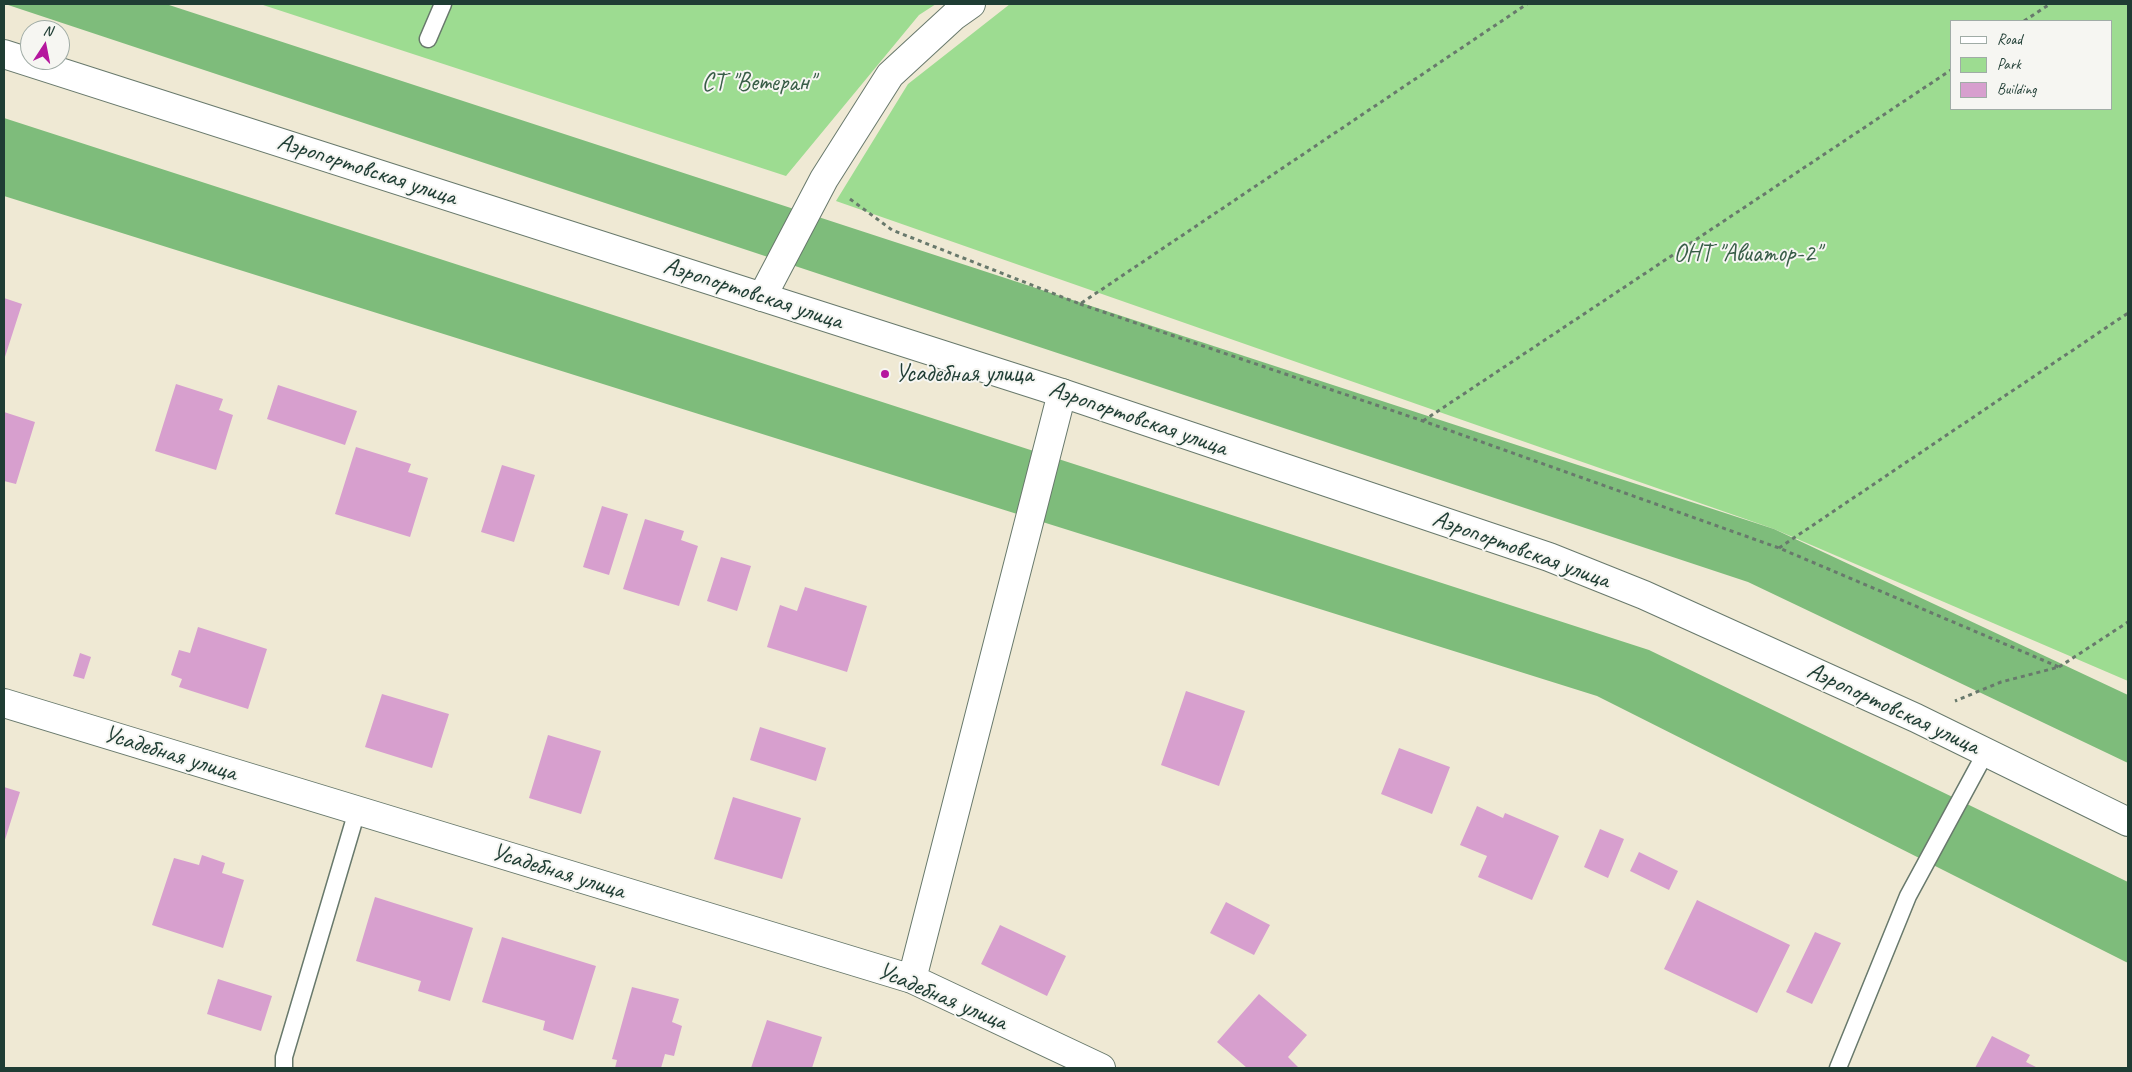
<!DOCTYPE html>
<meta charset="utf-8">
<style>
body{margin:0}
#map{position:relative;width:2132px;height:1072px;overflow:hidden;background:#efe9d4;font-family:Caveat,sans-serif}
canvas{display:block}
.frame{position:absolute;inset:0;border:5px solid #1f3d34;pointer-events:none}
.legend{position:absolute;left:1950px;top:20px;width:162px;height:90px;box-sizing:border-box;background:#f6f6f2;border:1px solid #a0aca6;margin:0;padding:6px 9px;list-style:none;font-size:15px;color:#1f3d34}
.legend li{display:flex;align-items:center;gap:10px;height:25px}
.legend b{width:25px;border:1px solid #a0aca6}
.north{position:absolute;left:20px;top:20px;width:50px;height:50px;box-sizing:border-box;background:#f6f6f2;border:1px solid #a0aca6;border-radius:50%;rotate:11deg;font-size:14px;font-weight:700;line-height:20px;text-align:center;color:#1f3d34}
.north::after{content:'';display:block;margin:auto;width:18px;height:22px;background:#b5179e;clip-path:polygon(50% 0,100% 100%,50% 72%,0 100%)}
</style>
<div id="map">
<canvas width="2132" height="1072"></canvas>
<div class="frame"></div>
<ul class="legend">
<li><b style="height:6px;background:#fff"></b>Road</li>
<li><b style="height:14px;background:#9ddc91"></b>Park</li>
<li><b style="height:14px;background:#d79fce"></b>Building</li>
</ul>
<div class="north">N</div>
</div>
<script>
const ctx = document.querySelector('canvas').getContext('2d');
ctx.lineJoin = 'round';
function fill(path, color) {
  ctx.fillStyle = color;
  ctx.fill(path, 'evenodd');
}
function toPath(rows) {
  const path = new Path2D();
  for (const r of rows) {
    path.moveTo(r[0], r[1]);
    for (let i = 2; i < r.length; i += 2) path.lineTo(r[i], r[i + 1]);
  }
  return path;
}
function strokePath(path, color, width, dash) {
  ctx.strokeStyle = color;
  ctx.lineWidth = width;
  ctx.lineCap = dash ? 'butt' : 'round';
  ctx.setLineDash(dash || []);
  ctx.stroke(path);
}
function label(font, color, halo, rows, align = 'center') {
  ctx.font = font + ' Caveat,sans-serif';
  ctx.lineWidth = 4;
  ctx.setLineDash([]);
  ctx.textBaseline = 'middle';
  ctx.strokeStyle = halo;
  ctx.fillStyle = color;
  for (const [text, x, y, turn = 0] of rows) {
    ctx.save();
    ctx.translate(x, y);
    ctx.rotate((+turn || 0) * Math.PI / 180);
    ctx.textAlign = isNaN(turn) ? turn : align;
    if (halo) ctx.strokeText(text, 0, 0);
    ctx.fillText(text, 0, 0);
    ctx.restore();
  }
}
fill(toPath([
 [260,4,936,4,919,15,786,176],
 [1010,4,2128,4,2128,681,1774,529,836,201,908,84],
 [1951,21,2111,21,2111,109,1951,109]
]), '#9ddc91');
fill(toPath([
 [5,4,166,4,1774,529,2128,695,2128,763,1748,582],
 [4,118,1649,650,2128,882,2128,963,1597,696,4,196]
]), '#7ebc7b');
fill(toPath([
 [4,298,22,304,4,360],
 [176,384,223,399,219,410,233,415,216,470,155,451],
 [278,385,357,411,345,445,267,419],
 [4,412,35,422,16,484,4,481],
 [356,447,411,464,408,472,428,478,410,537,335,514],
 [502,465,535,475,514,542,481,532],
 [602,506,628,514,609,575,583,567],
 [645,519,684,531,681,540,698,546,679,606,623,589],
 [721,557,751,566,737,611,707,601],
 [805,587,867,606,847,672,767,647,780,605,797,611],
 [198,627,267,649,248,709,179,687,182,679,171,675,179,650,190,653],
 [80,653,91,657,84,679,73,676],
 [1186,691,1245,711,1219,786,1161,765],
 [382,694,449,714,432,768,365,747],
 [760,727,826,748,816,781,750,760],
 [548,735,601,751,581,814,529,798],
 [1399,748,1450,767,1432,814,1381,794],
 [4,787,20,792,4,843],
 [733,797,801,818,782,879,714,859],
 [1477,806,1503,818,1505,813,1559,836,1532,900,1478,877,1487,856,1460,845],
 [1600,829,1624,839,1608,878,1584,867],
 [1639,852,1678,871,1669,890,1630,871],
 [202,855,225,863,222,873,244,880,223,948,152,925,174,858,199,865],
 [375,897,473,928,450,1001,418,991,421,981,356,961],
 [1697,900,1790,945,1757,1013,1664,969],
 [1226,902,1270,925,1254,955,1210,933],
 [1000,925,1066,956,1047,996,981,964],
 [1815,932,1841,943,1812,1004,1786,992],
 [502,937,596,966,573,1040,543,1030,545,1021,482,1002],
 [218,979,272,996,261,1031,207,1014],
 [632,987,679,999,672,1022,682,1026,674,1056,665,1054,661,1068,615,1068,617,1060,612,1059],
 [1259,994,1307,1035,1288,1057,1298,1067,1297,1068,1247,1068,1217,1042],
 [767,1020,822,1037,812,1068,751,1068],
 [1992,1036,2030,1055,2026,1062,2038,1068,1975,1068]
]), '#d79fce');
const lane = toPath([
 [428,39,443,4],
 [284,1068,284,1057,357,811],
 [1838,1068,1908,896,1986,752]
]);
const street = toPath([
 [762,297,824,179,890,75,954,16,971,4],
 [4,703,912,979,1101,1068],
 [912,979,1062,393]
]);
const secondary = toPath([
 [4,54,1062,393,1549,557,1644,595,1916,718,2128,822]
]);
strokePath(lane, '#68796c', 19);
strokePath(street, '#68796c', 30);
strokePath(secondary, '#68796c', 30);
strokePath(toPath([
 [2024,21,2050,4],
 [850,199,892,230,1080,304,1527,4],
 [1080,304,1423,421,1779,548,2059,667,2001,682,1955,701],
 [1423,421,1951,70],
 [1779,548,2128,313],
 [2059,667,2128,622]
]), '#68796c', 3, [4, 4]);
strokePath(lane, '#fff', 16);
strokePath(street, '#fff', 28);
strokePath(secondary, '#fff', 28);
for (const [x, y, r, color] of [
 [885,374,5,"#b5179e"]
]) {
  const dot = new Path2D();
  dot.arc(x, y, r, 0, 2 * Math.PI);
  ctx.fillStyle = color;
  ctx.fill(dot);
  strokePath(dot, '#f6f6f2', 2);
}
label('25px', '#385d47', '#f6f6f2', [
 ["СТ \"Ветеран\"",758,83],
 ["ОНТ \"Авиатор-2\"",1747,254]
]);
label('25px', '#1f3d34', '#f6f6f2', [
 ["Аэропортовская улица",367,170,18],
 ["Аэропортовская улица",753,294,18],
 ["Аэропортовская улица",1138,419,19],
 ["Аэропортовская улица",1521,550,20],
 ["Аэропортовская улица",1893,709,25],
 ["Усадебная улица",170,754,17],
 ["Усадебная улица",558,872,17],
 ["Усадебная улица",942,997,23]
]);
label('25px', '#1f3d34', '#f6f6f2', [
 ["Усадебная улица",895,374]
], 'left');
</script>
